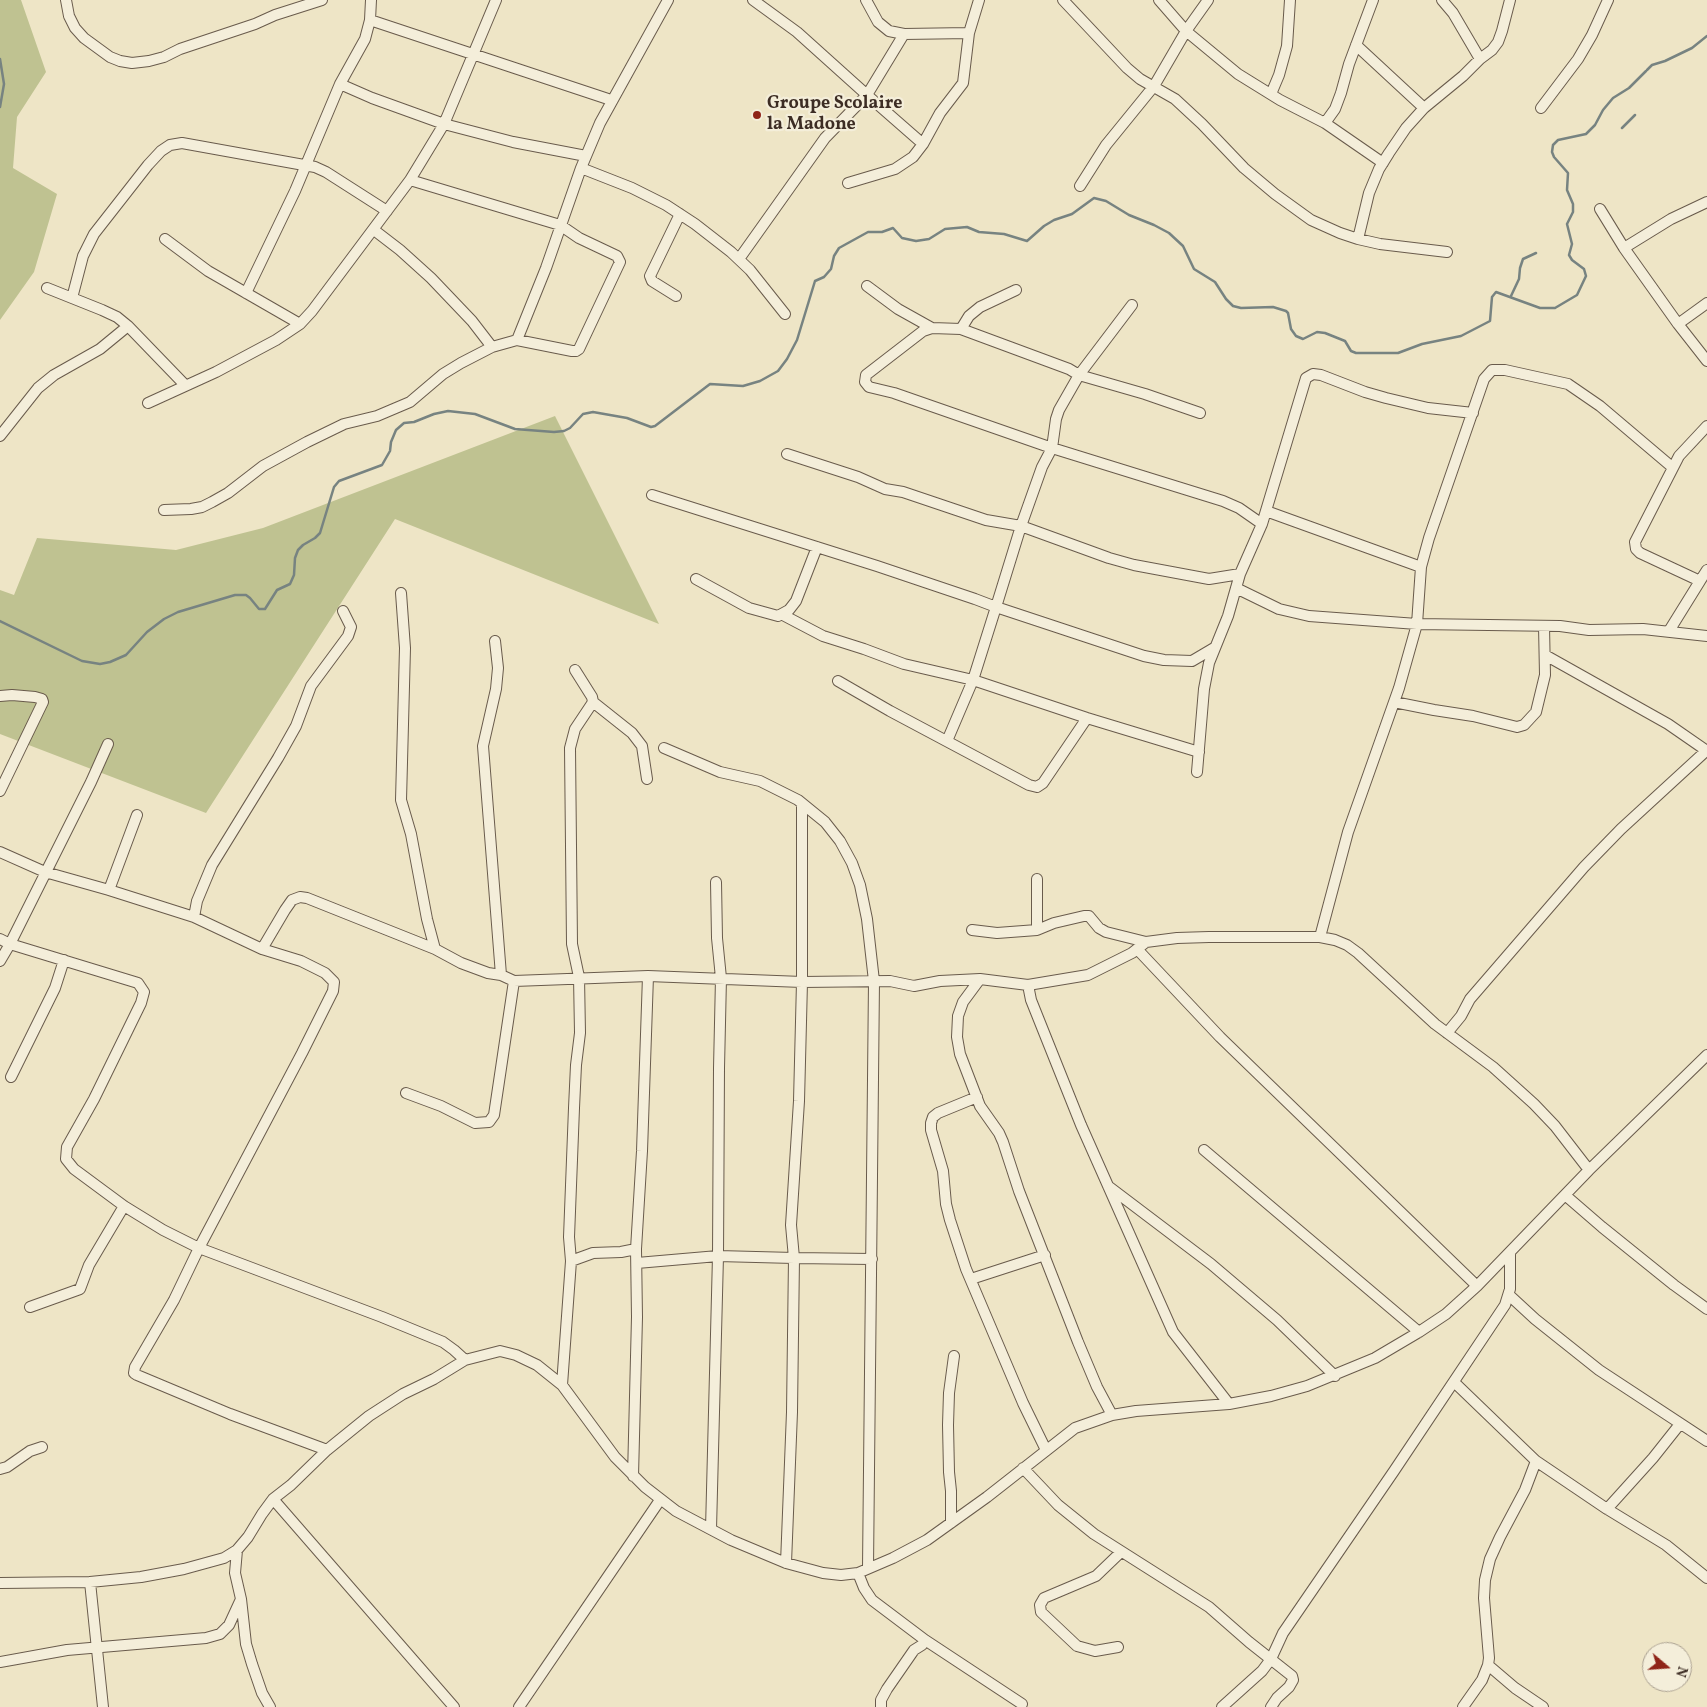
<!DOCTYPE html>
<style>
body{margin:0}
#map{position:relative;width:1707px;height:1707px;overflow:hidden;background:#eee5c6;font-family:Vollkorn,serif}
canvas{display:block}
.north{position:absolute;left:1642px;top:1642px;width:50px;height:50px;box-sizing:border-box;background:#f4eeda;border:1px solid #aba191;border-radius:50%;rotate:108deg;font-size:14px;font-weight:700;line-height:20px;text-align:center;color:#3d2d24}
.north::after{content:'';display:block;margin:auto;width:18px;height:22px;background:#8f2418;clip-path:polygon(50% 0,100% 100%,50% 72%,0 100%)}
</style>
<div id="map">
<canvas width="1707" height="1707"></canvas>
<div class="north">N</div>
</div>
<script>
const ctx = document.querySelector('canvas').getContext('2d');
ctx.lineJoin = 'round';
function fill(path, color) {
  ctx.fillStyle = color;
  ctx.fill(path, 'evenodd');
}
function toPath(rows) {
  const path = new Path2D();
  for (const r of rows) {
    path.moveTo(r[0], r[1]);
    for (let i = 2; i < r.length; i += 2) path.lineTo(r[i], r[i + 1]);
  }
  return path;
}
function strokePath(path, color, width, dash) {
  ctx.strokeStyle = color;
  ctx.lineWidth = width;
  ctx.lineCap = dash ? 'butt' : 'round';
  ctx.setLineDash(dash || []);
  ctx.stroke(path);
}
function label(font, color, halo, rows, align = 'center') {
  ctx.font = font + ' Vollkorn,serif';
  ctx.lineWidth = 4.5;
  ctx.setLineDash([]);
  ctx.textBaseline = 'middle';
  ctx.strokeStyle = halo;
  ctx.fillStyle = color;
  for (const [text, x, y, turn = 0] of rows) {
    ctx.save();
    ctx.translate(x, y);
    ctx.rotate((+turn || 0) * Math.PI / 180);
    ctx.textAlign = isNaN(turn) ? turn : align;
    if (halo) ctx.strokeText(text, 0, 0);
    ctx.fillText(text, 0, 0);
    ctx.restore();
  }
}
fill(toPath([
 [0,0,21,0,46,72,17,117,13,168,57,194,34,272,0,320],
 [555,416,659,624,395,519,206,813,0,734,0,590,14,595,37,538,176,550,263,528]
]), '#bfc291');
strokePath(toPath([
 [0,59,4,84,0,107],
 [1647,70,1652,65,1665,61,1692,48,1707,36],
 [1622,128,1635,115],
 [1511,296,1519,279,1520,268,1523,259,1536,253],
 [0,621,82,661,100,664,110,662,126,655,147,632,164,619,178,612,235,595,246,595,250,598,259,609,265,609,277,590,290,584,294,575,295,558,298,550,303,545,315,538,320,533,334,487,339,481,382,465,390,451,391,442,396,430,404,423,414,422,434,414,448,411,475,414,515,429,554,432,564,431,570,428,583,414,593,412,627,418,651,427,655,426,710,384,743,386,760,381,778,371,787,359,797,340,815,281,824,277,831,269,834,256,839,248,868,232,882,232,893,228,902,238,916,241,929,239,945,229,967,227,979,232,1004,234,1027,241,1044,226,1054,220,1072,214,1094,198,1106,201,1129,215,1154,225,1169,233,1183,246,1194,269,1215,282,1226,299,1233,306,1241,308,1273,307,1286,311,1288,313,1291,329,1296,336,1303,339,1317,332,1325,333,1345,341,1351,351,1356,353,1398,353,1422,344,1461,336,1490,321,1492,297,1496,292,1540,308,1555,308,1577,295,1586,276,1584,269,1572,260,1569,255,1572,244,1567,224,1573,212,1573,204,1567,190,1568,173,1554,157,1552,152,1553,145,1558,140,1586,134,1595,125,1603,110,1613,98,1629,88,1646,71]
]), '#778381', 2.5);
const street = toPath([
 [66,0,69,16,75,28,84,38,110,57,120,61,132,63,149,61,164,57,180,49,255,24,275,15,322,0],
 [753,0,797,32,867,95,904,34],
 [866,0,878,22,889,31,904,34,969,33],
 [1063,0,1127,68,1140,79,1175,99,1202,124,1244,168,1275,194,1311,220,1340,233,1358,239,1380,244,1447,252],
 [1159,0,1186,31,1238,74,1280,100,1325,123,1335,109,1341,93,1349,64,1373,0],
 [1442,0,1453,13,1480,59,1492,50,1498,42,1502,31,1510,0],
 [370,20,611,100],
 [1356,45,1424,108],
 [340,84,372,98,444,124,513,142,586,156],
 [1271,94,1279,75,1287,46,1290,0],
 [1541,108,1578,59,1592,35,1608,0],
 [1325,123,1383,163],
 [581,168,632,188,666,205,695,224,731,252,750,270,785,314],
 [848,183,895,169,913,157,923,144,940,113,963,83,969,33,979,0],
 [1080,186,1106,145,1154,86,1186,31,1208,0],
 [1600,209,1624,248,1678,324,1707,361],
 [374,230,400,250,431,278,472,321,492,347],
 [165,239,208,271,300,324],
 [1358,239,1369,193,1379,169,1389,153,1406,128,1424,108,1463,76,1480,59],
 [1624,248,1671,219,1707,202],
 [739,259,825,138,867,95,923,144],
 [867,286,898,309,932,328],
 [47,288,102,310,117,317,128,326,185,385],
 [246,293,295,191,340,84,365,39,370,20,371,0],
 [676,296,652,281,650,276,680,214],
 [72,298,83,256,94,234,148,165,161,151,170,145,182,143,315,167,326,172,387,211],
 [1678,324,1707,303],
 [961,329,969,316,980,307,1016,290],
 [517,340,546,268,581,168,600,123,668,0],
 [148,403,216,372,276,340,300,324,312,311,410,180,444,124,496,0],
 [1200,413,1145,394,1079,375,1069,369,961,329,932,328,923,331,866,375,865,382,869,387,894,393,1052,448,1223,501,1239,508,1262,524],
 [0,436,38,388,54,375,100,349,128,326],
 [787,454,858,477,885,489,903,492,986,520,1021,526,1109,558,1134,565,1209,579,1240,574],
 [652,495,877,566,975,599,996,607,1021,526,1042,467,1052,448,1056,419,1059,410,1079,375,1132,305],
 [164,510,191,509,202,507,212,502,228,493,263,466,307,442,344,424,377,416,410,402,443,374,461,363,492,347,517,340,572,351,576,351,579,349,620,262,617,256,579,238,560,225,410,180],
 [1266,511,1421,567],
 [696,579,749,608,778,616,789,610,796,601,817,547],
 [1700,581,1707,570],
 [1236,588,1279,609,1309,616,1417,624,1560,626,1589,630,1643,629,1707,636],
 [401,593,405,648,401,800,411,834,427,919,435,949,461,963,488,973,501,975],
 [783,615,823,636,864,649,904,664,973,680,996,607,1144,656,1164,660,1192,661,1214,648],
 [1669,631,1700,581,1640,553,1636,549,1635,542,1679,456,1707,426],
 [495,641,498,668,496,689,483,746,501,975,514,981,648,976,802,982,890,981,914,986,940,981,980,979],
 [1545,655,1668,724,1707,751],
 [838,681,890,711,1029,785,1037,787,1043,783,1087,718],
 [0,696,12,695,35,697,42,699,43,702,0,791],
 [593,702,632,733,642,746,647,779],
 [1394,702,1434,710,1473,716,1517,727,1524,725,1536,712,1545,675,1544,626],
 [947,741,973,680,1087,718,1199,752],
 [664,748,720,772,760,781,798,800,825,822,840,841,852,863,860,885,867,919,874,981,868,1568],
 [1197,772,1204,689,1209,663,1228,616,1240,574,1262,524,1306,378,1313,374,1321,375,1365,392,1386,398,1428,408,1473,413],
 [0,852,45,872,109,890,194,917,262,949,301,961,325,973,334,982,333,991,302,1053,199,1248,174,1300,135,1367,134,1373,137,1375,230,1414,327,1450],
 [1037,879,1037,930],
 [109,890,137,815],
 [194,917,197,901,212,865,278,758,296,726,311,686,348,636,351,627,343,611],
 [972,930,997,933,1037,930,1054,923,1084,916,1089,916,1099,928,1106,932,1146,942],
 [1320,937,1348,832,1399,688,1417,624,1421,567,1429,538,1484,379,1492,370,1505,370,1568,384,1600,406,1672,467],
 [0,939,10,944,138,983,144,992,141,1003,94,1099,67,1147,66,1159,74,1169,124,1206,163,1230,199,1248,382,1317,443,1342,454,1350,465,1360],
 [262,949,285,910,292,900,300,897,307,898,435,949],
 [1137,949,1220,1037,1477,1286],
 [0,961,10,944,91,782,108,744],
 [1028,985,980,979,963,1002,958,1016,957,1037,960,1054,980,1106,999,1133,1003,1142,1019,1191,1078,1342,1097,1387,1112,1415],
 [1447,1033,1461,1016,1470,999,1584,867,1621,829,1706,751],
 [11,1077,55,988,64,960],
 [406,1093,441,1106,475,1123,489,1122,494,1115,514,981],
 [977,1097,938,1113,933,1117,931,1123,931,1130,943,1171,946,1204,950,1220,966,1269,1023,1403,1046,1450],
 [1204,1150,1419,1332],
 [1108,1186,1211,1264,1277,1320,1335,1376],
 [1565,1195,1602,1227,1674,1285,1707,1309],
 [571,1261,593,1253,621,1252,636,1249],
 [637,1263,718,1256,794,1258,872,1259],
 [971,1279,1045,1255],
 [1509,1295,1535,1319,1599,1370,1707,1441],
 [30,1307,80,1289,89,1265,124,1206],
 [1454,1382,1536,1461,1607,1509,1666,1545,1707,1578],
 [562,1385,571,1261,569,1237,574,1108,576,1065,580,1033,579,977,572,944,570,748,575,729,593,702,592,697,575,670],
 [1229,1404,1173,1332,1081,1125,1031,1000,1028,985,1088,975,1132,953,1146,942,1177,938,1209,937,1320,937,1335,940,1347,945,1358,953,1435,1024,1493,1067,1534,1104,1555,1126,1589,1170],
 [1023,1468,1058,1505,1094,1534,1209,1607,1249,1642,1292,1676,1293,1680,1289,1687,1277,1698,1271,1707],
 [0,1469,7,1467,30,1451,42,1447],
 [633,1476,637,1317,636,1249,642,1151,648,976],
 [273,1499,454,1707],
 [1607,1509,1653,1458,1680,1424],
 [951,1523,951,1491,949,1472,948,1425,949,1393,954,1356],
 [711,1529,718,1256,719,1068,721,978,717,938,716,882],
 [237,1550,235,1573,241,1599,246,1644,252,1664,262,1693,270,1707],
 [786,1563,792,1412,794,1258,791,1225,799,1101,802,982,802,804],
 [858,1573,864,1588,872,1600,925,1640,922,1645,914,1650,887,1689,881,1700,881,1707],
 [90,1582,103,1707],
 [0,1583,90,1582,141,1577,184,1569,224,1558,237,1550,248,1537,262,1514,273,1499,291,1485,327,1450,369,1416,403,1394,434,1379,465,1360,500,1351,516,1355,537,1365,562,1385,615,1457,645,1487,676,1511,731,1540,786,1563,823,1573,841,1575,858,1573,893,1558,927,1540,987,1497,1075,1428,1112,1415,1136,1411,1229,1404,1271,1396,1307,1386,1375,1358,1419,1332,1446,1314,1477,1286,1589,1170,1707,1055],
 [925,1640,1022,1704],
 [1118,1647,1095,1651,1077,1646,1041,1612,1040,1605,1044,1598,1096,1576,1121,1552],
 [0,1662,67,1650,206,1638,220,1634,229,1625,241,1599],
 [1488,1665,1515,1688,1543,1707],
 [519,1707,660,1500],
 [1222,1707,1262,1671,1271,1659,1283,1633,1394,1471,1505,1305,1510,1289,1510,1253],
 [1463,1707,1482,1680,1488,1665,1489,1658,1484,1598,1485,1580,1490,1559,1500,1537,1525,1490,1536,1461]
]);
strokePath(street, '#695b4c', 12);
strokePath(street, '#f4eeda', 10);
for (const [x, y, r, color] of [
 [757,115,5,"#8f2418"]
]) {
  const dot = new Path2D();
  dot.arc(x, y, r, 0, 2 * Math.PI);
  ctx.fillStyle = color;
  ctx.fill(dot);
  strokePath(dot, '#f4eeda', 2);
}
label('bold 18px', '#3d2d24', '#f4eeda', [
 ["Groupe Scolaire",767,105],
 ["la Madone",767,126]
], 'left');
</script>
